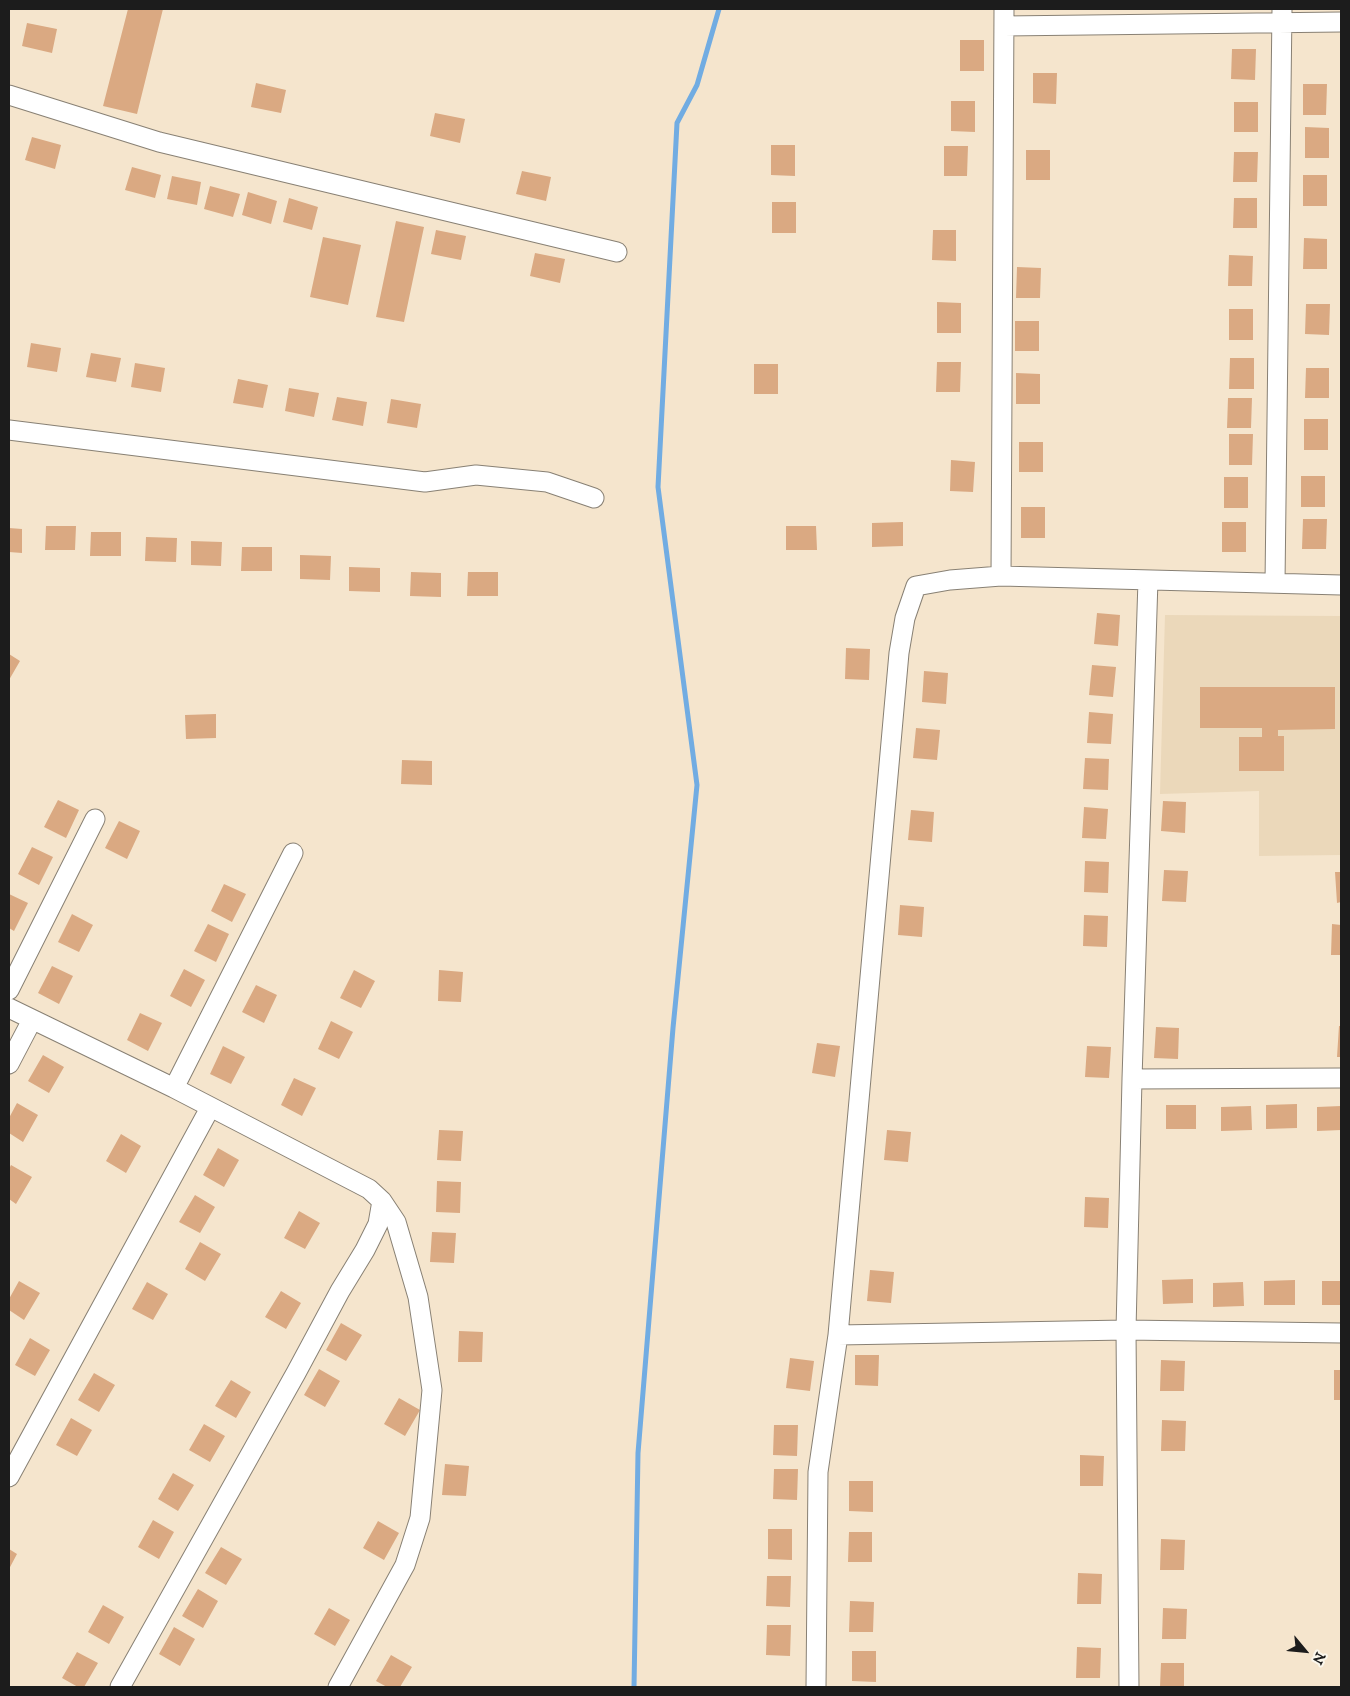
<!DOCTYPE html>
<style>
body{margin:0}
#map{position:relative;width:1350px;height:1696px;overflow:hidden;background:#f5e5cd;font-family:"IM FELL DW Pica",serif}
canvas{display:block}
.frame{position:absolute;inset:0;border:10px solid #1c1c1c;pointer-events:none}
.north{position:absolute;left:1280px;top:1626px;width:50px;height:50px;-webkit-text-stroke:4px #fbf7ec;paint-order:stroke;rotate:118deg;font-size:14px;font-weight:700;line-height:20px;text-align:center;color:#1c1c1c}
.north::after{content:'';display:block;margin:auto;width:18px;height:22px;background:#1c1c1c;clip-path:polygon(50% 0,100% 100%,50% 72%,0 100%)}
</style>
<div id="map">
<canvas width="1350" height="1696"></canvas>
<div class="frame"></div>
<div class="north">N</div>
</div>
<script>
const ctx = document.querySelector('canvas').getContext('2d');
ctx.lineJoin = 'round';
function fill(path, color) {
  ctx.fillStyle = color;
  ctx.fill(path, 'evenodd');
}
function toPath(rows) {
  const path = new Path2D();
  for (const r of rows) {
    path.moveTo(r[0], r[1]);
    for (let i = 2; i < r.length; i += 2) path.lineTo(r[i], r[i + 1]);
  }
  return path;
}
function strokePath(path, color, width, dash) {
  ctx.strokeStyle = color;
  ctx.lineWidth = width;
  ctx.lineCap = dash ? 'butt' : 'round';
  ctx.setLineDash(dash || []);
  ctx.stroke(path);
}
fill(toPath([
 [1165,615,1341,616,1341,855,1259,856,1259,791,1160,794]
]), '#ebd8ba');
strokePath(toPath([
 [634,1687,638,1453,673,1028,697,785,658,487,677,123,697,85,719,9]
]), '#71ace2', 5);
fill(toPath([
 [128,9,163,9,137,114,103,106],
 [27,23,57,29,52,53,22,46],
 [960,40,984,40,984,71,960,71],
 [1232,49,1256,49,1255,80,1231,79],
 [1033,73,1057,73,1056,104,1033,103],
 [256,83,286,90,281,113,251,107],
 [1303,84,1327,84,1326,115,1303,115],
 [951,101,975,101,975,132,951,131],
 [1234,102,1258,102,1258,132,1234,132],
 [435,113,465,119,460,143,430,136],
 [1305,127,1329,128,1329,158,1305,158],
 [32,137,61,145,55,169,25,160],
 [771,145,795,145,795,176,771,175],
 [944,146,968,146,967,176,944,176],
 [1026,150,1050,150,1050,180,1026,180],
 [1234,152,1258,152,1257,182,1233,182],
 [132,167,161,175,155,198,125,190],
 [522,171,551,177,546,201,516,194],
 [1303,175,1327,175,1327,206,1303,206],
 [172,176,201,182,197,205,167,199],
 [210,186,240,194,233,217,204,209],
 [248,192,277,201,271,224,242,215],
 [289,198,318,207,312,230,283,222],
 [1234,198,1257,198,1257,228,1233,228],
 [772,202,796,202,796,233,772,233],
 [396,221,424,227,404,322,376,317],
 [436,230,466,236,461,260,431,254],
 [933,230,956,230,956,261,932,260],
 [323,237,361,245,348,305,310,297],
 [1304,238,1327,239,1327,269,1303,269],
 [535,253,565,259,560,283,530,276],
 [1229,255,1253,256,1252,286,1228,286],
 [1017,267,1041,268,1040,298,1016,298],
 [937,302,961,303,961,333,937,333],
 [1306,304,1330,304,1329,335,1305,334],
 [1229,309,1253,309,1253,340,1229,340],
 [1015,321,1039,321,1039,351,1015,351],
 [31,343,61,348,57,372,27,367],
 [91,353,121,358,116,382,86,377],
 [1230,358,1254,358,1254,389,1229,389],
 [937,362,961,362,960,392,936,392],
 [135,363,165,368,161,392,131,387],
 [754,364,778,364,778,394,754,394],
 [1306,368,1329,368,1329,398,1305,398],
 [1016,373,1040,374,1040,404,1016,404],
 [238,379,268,385,263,408,233,403],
 [289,388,319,393,314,417,285,411],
 [337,397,367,402,363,426,332,420],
 [1228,398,1252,398,1251,428,1227,428],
 [391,399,421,404,417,428,387,423],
 [1304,419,1328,419,1328,450,1304,450],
 [1229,434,1253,434,1252,465,1229,465],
 [1019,442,1043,442,1043,472,1019,472],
 [951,460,975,462,973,492,950,491],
 [1301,476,1325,476,1325,507,1301,507],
 [1224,477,1248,477,1248,508,1224,508],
 [1021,507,1045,507,1045,538,1021,538],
 [1303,519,1327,519,1326,549,1302,549],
 [903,522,903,546,872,547,872,523],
 [1222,522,1246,522,1246,552,1222,552],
 [46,526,76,526,75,550,45,550],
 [786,526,816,526,817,550,786,550],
 [9,528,22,529,22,553,9,552],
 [91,532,121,532,121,556,90,556],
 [146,537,177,538,176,562,145,561],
 [191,541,222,542,221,566,191,565],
 [242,547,272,547,272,571,241,571],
 [300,555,331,556,330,580,300,579],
 [349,567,380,568,380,592,349,591],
 [411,572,441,573,441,597,410,596],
 [468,572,498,572,498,596,467,596],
 [1097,613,1120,615,1118,646,1094,644],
 [846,648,870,649,869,680,845,679],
 [9,654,20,661,9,680],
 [1092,665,1116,667,1113,697,1089,695],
 [924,671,948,673,946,704,922,702],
 [1200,687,1335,687,1335,729,1278,730,1278,736,1284,736,1284,771,1239,771,1239,737,1262,737,1262,728,1200,728],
 [1089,712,1113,714,1111,744,1087,743],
 [216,714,216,738,186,739,185,715],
 [916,728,940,730,937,760,913,758],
 [1085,758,1109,759,1108,790,1083,789],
 [402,760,432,761,432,785,401,784],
 [58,800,79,810,66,838,44,827],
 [1163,801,1186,802,1185,833,1161,831],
 [1084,807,1108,809,1106,839,1082,838],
 [911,810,934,812,932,842,908,840],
 [119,821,140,831,127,859,105,848],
 [32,847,53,857,39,885,18,874],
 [1085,861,1109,862,1108,893,1084,892],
 [1164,870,1188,871,1186,902,1162,901],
 [1335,872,1341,872,1341,902,1337,903],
 [224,884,246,894,232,922,211,911],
 [9,894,28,903,14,931,9,928],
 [900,905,924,907,922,937,898,935],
 [72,914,93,925,79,952,58,942],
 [1084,915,1108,916,1107,947,1083,946],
 [208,924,229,934,216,962,194,951],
 [1332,924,1341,925,1341,955,1331,955],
 [52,966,73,976,59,1004,38,993],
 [184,969,205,980,191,1007,170,996],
 [354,970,375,981,361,1008,340,998],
 [439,970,463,972,461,1002,438,1001],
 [256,985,277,995,264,1023,242,1012],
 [140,1013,162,1023,148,1051,127,1040],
 [331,1021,353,1032,339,1059,318,1049],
 [1339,1026,1341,1026,1341,1057,1337,1057],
 [1156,1027,1179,1028,1178,1059,1154,1058],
 [817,1043,840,1046,835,1077,812,1073],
 [223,1046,245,1057,231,1084,210,1074],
 [1087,1046,1111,1047,1109,1078,1085,1077],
 [43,1055,64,1067,49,1093,28,1081],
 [294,1078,316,1088,302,1116,281,1105],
 [17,1103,38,1115,23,1142,9,1133,9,1118],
 [1297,1104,1297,1128,1266,1129,1266,1105],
 [1166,1105,1196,1105,1196,1129,1166,1129],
 [1251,1106,1252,1130,1221,1131,1221,1107],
 [1341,1106,1341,1130,1317,1131,1317,1107],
 [439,1130,463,1131,461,1161,437,1160],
 [887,1130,911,1132,908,1162,884,1160],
 [121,1134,141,1146,126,1173,106,1161],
 [218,1148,239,1160,224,1187,203,1175],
 [11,1165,32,1177,16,1204,9,1199,9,1169],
 [437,1181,461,1182,460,1213,436,1212],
 [195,1195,215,1207,200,1233,179,1222],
 [1085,1197,1109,1198,1108,1228,1084,1227],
 [299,1211,320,1223,305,1249,284,1238],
 [432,1232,456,1233,454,1263,430,1262],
 [200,1242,221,1254,205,1281,185,1269],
 [870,1270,894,1272,891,1303,867,1301],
 [1193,1279,1193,1303,1163,1304,1162,1280],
 [1295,1280,1295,1305,1264,1305,1264,1281],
 [19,1281,40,1293,24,1320,9,1310,9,1299],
 [1322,1281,1341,1281,1341,1305,1322,1305],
 [147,1282,168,1294,153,1320,132,1309],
 [1243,1282,1244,1306,1213,1307,1213,1283],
 [281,1291,301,1303,286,1329,265,1317],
 [341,1323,362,1335,346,1361,326,1350],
 [459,1331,483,1332,482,1362,458,1362],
 [30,1338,50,1350,35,1376,15,1365],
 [855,1355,879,1355,878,1386,855,1385],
 [790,1358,814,1361,810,1391,786,1388],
 [1161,1360,1185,1361,1184,1391,1160,1391],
 [319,1369,340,1381,325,1407,304,1395],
 [1334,1370,1341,1370,1341,1400,1334,1400],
 [94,1373,115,1385,99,1412,78,1400],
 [231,1380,251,1392,236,1418,215,1406],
 [399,1398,420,1410,405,1436,384,1424],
 [71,1418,92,1430,77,1456,56,1445],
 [1162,1420,1186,1421,1185,1451,1161,1451],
 [204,1424,225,1436,210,1462,189,1450],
 [774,1425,798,1425,797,1456,773,1455],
 [1080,1455,1104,1456,1103,1486,1080,1486],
 [445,1464,469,1466,466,1496,442,1495],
 [774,1469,798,1469,797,1500,773,1499],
 [173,1473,194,1485,178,1511,158,1499],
 [849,1481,873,1481,873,1512,849,1511],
 [153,1520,174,1532,159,1559,138,1547],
 [378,1521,399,1533,384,1560,363,1548],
 [768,1529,792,1529,792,1560,768,1559],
 [849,1532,872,1532,872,1562,848,1562],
 [1161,1539,1185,1540,1184,1570,1160,1570],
 [221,1547,242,1559,226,1585,205,1573],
 [9,1549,17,1554,9,1569],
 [1078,1573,1102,1574,1101,1604,1077,1604],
 [767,1576,791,1576,790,1607,766,1606],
 [198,1589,218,1601,203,1628,182,1616],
 [850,1601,874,1602,873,1632,849,1632],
 [103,1605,124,1617,109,1644,88,1632],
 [329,1608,350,1620,335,1646,314,1634],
 [1163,1608,1187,1609,1186,1639,1162,1639],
 [767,1625,791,1625,790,1656,766,1655],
 [174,1627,195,1639,180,1666,159,1654],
 [1077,1647,1101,1648,1100,1678,1076,1678],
 [852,1651,876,1651,876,1682,852,1681],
 [77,1652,98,1663,84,1687,78,1687,62,1678],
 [391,1655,412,1667,400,1687,387,1687,376,1681],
 [1161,1663,1184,1663,1184,1687,1160,1687]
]), '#daa982');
const street = toPath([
 [1004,9,1001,576,1341,585],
 [1004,26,1341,22],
 [9,95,159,142,617,252],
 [9,430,425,482,476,475,547,482,594,498],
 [1275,583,1282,9],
 [9,990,95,819],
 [9,1008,174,1088,369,1189,382,1201,396,1222,418,1297,432,1390,420,1518,405,1565,338,1687],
 [9,1064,32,1020],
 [1132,1079,1341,1078],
 [174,1088,293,853],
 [838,1335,1126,1330,1341,1333],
 [9,1477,210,1108],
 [120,1687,296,1373,340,1291,365,1250,378,1224,382,1201],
 [816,1687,818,1472,838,1335,899,653,905,618,916,586,950,580,1001,576],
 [1129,1687,1126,1330,1132,1079,1148,580]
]);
strokePath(street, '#888074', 21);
strokePath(street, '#fff', 19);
</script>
